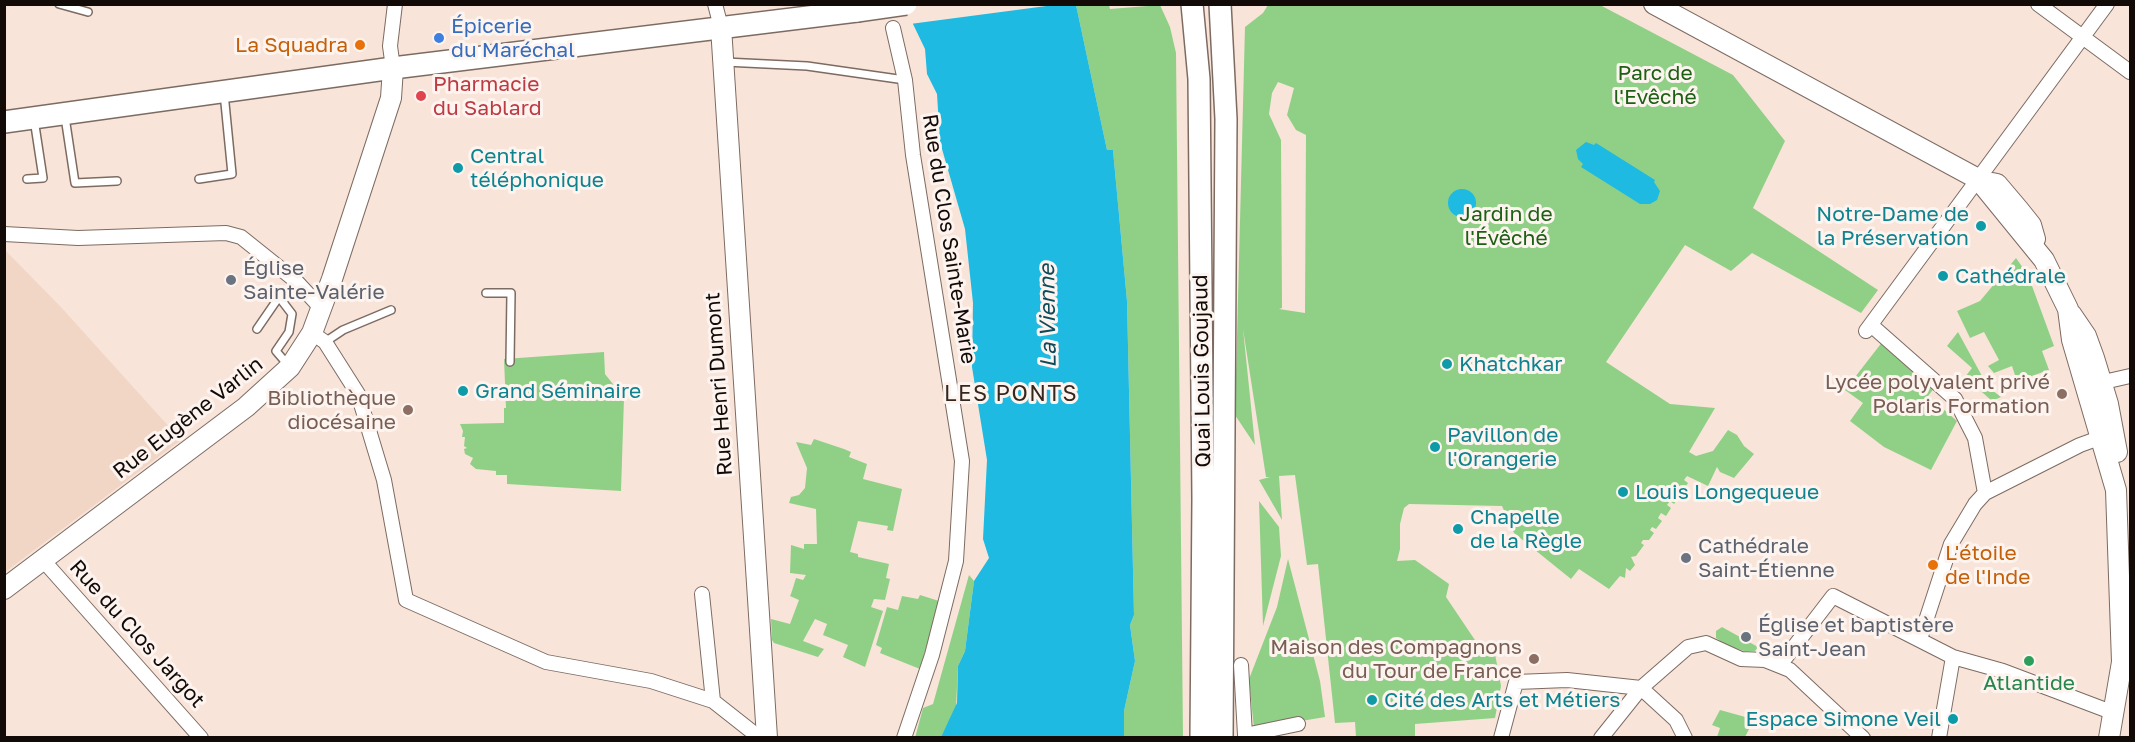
<!DOCTYPE html>
<meta charset="utf-8">
<style>
body{margin:0}
#map{position:relative;width:2135px;height:742px;overflow:hidden;background:#f9e4d9;font-family:"Golos Text",sans-serif}
canvas{display:block}
.frame{position:absolute;inset:0;border:6px solid #110a07;pointer-events:none}
</style>
<div id="map">
<canvas width="2135" height="742"></canvas>
<div class="frame"></div>
</div>
<script>
const ctx = document.querySelector('canvas').getContext('2d');
ctx.lineJoin = 'round';
function fill(path, color) {
  ctx.fillStyle = color;
  ctx.fill(path, 'evenodd');
}
function toPath(rows) {
  const path = new Path2D();
  for (const r of rows) {
    if (r.length === 3) {
      path.moveTo(r[0] + r[2], r[1]);
      path.arc(r[0], r[1], r[2], 0, 2 * Math.PI);
      continue;
    }
    path.moveTo(r[0], r[1]);
    for (let i = 2; i < r.length; i += 2) path.lineTo(r[i], r[i + 1]);
  }
  return path;
}
function strokePath(path, color, width, dash) {
  ctx.strokeStyle = color;
  ctx.lineWidth = width;
  ctx.lineCap = dash ? 'butt' : 'round';
  ctx.setLineDash(dash || []);
  ctx.stroke(path);
}
function label(font, color, halo, rows, align = 'center') {
  ctx.font = font + ' "Golos Text",sans-serif';
  ctx.lineWidth = 6;
  ctx.setLineDash([]);
  ctx.textBaseline = 'middle';
  ctx.strokeStyle = halo;
  ctx.fillStyle = color;
  for (const [text, x, y, turn = 0] of rows) {
    ctx.save();
    ctx.translate(x, y);
    ctx.rotate((+turn || 0) * Math.PI / 180);
    ctx.textAlign = isNaN(turn) ? turn : align;
    if (halo) ctx.strokeText(text, 0, 0);
    ctx.fillText(text, 0, 0);
    ctx.restore();
  }
}
fill(toPath([
 [5,250,60,306,181,440,5,572]
]), '#f1d6c6');
fill(toPath([
 [1076,5,1109,5,1110,9,1160,5,1170,27,1176,53,1183,737,1124,737,1124,711,1135,661,1130,625,1134,615,1127,301,1113,150,1107,150],
 [1268,5,1600,5,1733,75,1785,141,1753,208,1878,290,1861,313,1752,253,1731,271,1685,245,1606,362,1670,404,1715,408,1689,452,1696,456,1713,451,1728,430,1737,435,1744,446,1754,454,1734,478,1720,472,1717,467,1708,486,1687,476,1684,480,1688,483,1683,491,1679,488,1676,492,1680,495,1674,504,1670,501,1667,505,1671,508,1666,516,1661,513,1658,518,1662,521,1656,529,1652,527,1650,530,1654,533,1649,540,1643,540,1641,543,1644,545,1636,556,1631,557,1635,565,1630,571,1626,568,1625,578,1620,576,1609,589,1579,569,1571,579,1514,533,1502,506,1409,504,1404,508,1400,524,1400,549,1397,561,1415,560,1449,584,1446,597,1483,652,1495,654,1501,686,1495,718,1415,724,1415,737,1356,737,1355,722,1335,723,1318,564,1307,565,1295,475,1279,476,1282,520,1259,480,1270,477,1266,477,1243,329,1255,445,1235,415,1245,27,1263,13],
 [1278,82,1294,88,1287,115,1296,130,1306,135,1305,313,1279,309,1282,308,1281,140,1269,114,1272,93],
 [2016,258,2028,275,2054,346,2042,351,2049,370,2017,381,2012,366,1994,373,1988,366,1999,360,1984,332,1970,338,1957,311,1980,301],
 [1958,332,1988,387,2001,397,1992,401,1965,377,1972,368,1947,346],
 [1883,341,1935,387,1928,396,1957,421,1931,470,1884,447,1850,421,1863,403,1845,390],
 [604,352,605,374,624,398,621,491,507,484,507,475,496,475,496,471,476,469,470,464,473,458,465,454,464,449,467,448,464,446,465,437,462,437,463,431,460,424,504,423,504,408,506,408,504,359],
 [814,439,844,449,851,452,849,457,867,464,863,479,902,489,893,531,887,530,888,526,858,521,850,552,858,554,858,557,889,564,886,578,890,579,885,600,874,599,871,607,883,611,865,667,843,657,848,645,823,635,827,624,815,619,803,641,824,649,818,657,774,643,772,640,771,619,790,624,799,600,790,596,791,594,796,578,803,580,806,575,790,573,791,545,804,549,804,544,817,544,816,509,789,503,791,497,799,495,805,488,807,468,796,442,811,445],
 [1259,501,1279,527,1281,556,1263,626],
 [1288,559,1320,681,1325,717,1254,729,1249,679,1277,607],
 [969,575,974,581,965,651,958,666,956,708,941,737,915,738,923,708,933,704],
 [920,595,939,601,920,669,880,653,882,648,876,645,887,607,898,610,902,596,918,599],
 [1722,627,1758,647,1755,651,1744,651,1726,645,1716,638,1716,631],
 [1720,710,1749,718,1748,721,1752,723,1745,737,1717,737,1720,728,1712,725]
]), '#8fd086');
fill(toPath([
 [910,5,1076,5,1107,150,1113,150,1127,301,1134,615,1130,625,1135,661,1124,711,1124,737,941,737,957,703,958,666,965,651,974,581,989,558,983,539,987,460,972,367,973,303,965,229,940,142,937,94,927,74,925,49,913,24],
 [1586,142,1594,145,1596,143,1655,180,1654,182,1660,191,1657,200,1650,204,1640,204,1581,167,1583,164,1578,159,1576,150],
 [1462,203,14]
]), '#1ebae1');
fill(toPath([
 [907,4,1054,5,910,24]
]), '#f9e4d9');
const lane = toPath([
 [59,4,88,12],
 [725,62,807,66,905,80],
 [65,117,75,183,117,181],
 [27,179,43,178,34,119],
 [199,179,232,174,224,93],
 [486,293,511,293,510,362],
 [257,329,279,297,292,314,289,332,276,351,288,365],
 [325,342,343,330,391,310]
]);
const street = toPath([
 [715,4,721,27],
 [2038,4,2130,72],
 [893,28,905,80,913,155,962,461,956,561,932,655,904,738],
 [393,68,390,46,395,4],
 [4,234,78,238,226,233,241,237,296,281,321,308],
 [1871,325,1955,399,1975,438,1985,493],
 [1866,331,2107,4],
 [312,333,325,342,358,394,384,480,406,600,546,662,651,681,713,701,760,738],
 [2095,384,2130,376],
 [42,559,201,738],
 [702,594,713,701],
 [1920,639,1951,544,1975,504,1985,493,2080,445,2102,437],
 [1241,665,1245,735,1298,724],
 [1780,665,1833,596,1953,657,2003,671,2114,713],
 [1501,738,1516,682,1567,680,1641,688,1676,720,1685,738],
 [1601,738,1641,688,1688,647,1706,643,1741,659,1765,660,1790,670,1863,738],
 [1939,738,1953,657]
]);
const secondary = toPath([
 [1654,4,1978,179,2044,260,2068,309,2072,340,2116,490,2122,662,2109,738],
 [721,27,767,738],
 [1992,183,1997,184,2019,210,2031,225,2035,239],
 [2071,314,2086,336,2094,358,2108,404,2117,452],
 [4,589,246,407,290,367,312,333,332,279,391,98,393,68]
]);
const primary = toPath([
 [1192,4,1199,79,1203,499,1201,738],
 [1220,4,1226,119,1222,738],
 [4,122,393,68,857,11]
]);
strokePath(lane, '#7d6b62', 10);
strokePath(street, '#7d6b62', 16);
strokePath(secondary, '#7d6b62', 22);
strokePath(primary, '#7d6b62', 24);
strokePath(lane, '#fff', 7);
strokePath(street, '#fff', 14);
strokePath(secondary, '#fff', 20);
strokePath(primary, '#fff', 21);
const primaryBridge = toPath([
 [857,11,906,4]
]);
strokePath(primaryBridge, '#7d6b62', 24, []);
strokePath(primaryBridge, '#fff', 21);
for (const [x, y, r, color] of [
 [439,38,6,"#3f7fe0"],
 [360,45,6,"#e8710a"],
 [421,96,6,"#e0444e"],
 [458,168,6,"#0f9aa8"],
 [1981,226,6,"#0f9aa8"],
 [1943,276,6,"#0f9aa8"],
 [231,280,6,"#6b7280"],
 [1447,364,6,"#0f9aa8"],
 [463,391,6,"#0f9aa8"],
 [2062,394,6,"#8d6e63"],
 [408,410,6,"#8d6e63"],
 [1435,447,6,"#0f9aa8"],
 [1623,492,6,"#0f9aa8"],
 [1458,529,6,"#0f9aa8"],
 [1686,558,6,"#6b7280"],
 [1933,565,6,"#e8710a"],
 [1746,637,6,"#6b7280"],
 [1534,659,6,"#8d6e63"],
 [2029,661,6,"#2e9e5b"],
 [1372,700,6,"#0f9aa8"],
 [1953,719,6,"#0f9aa8"]
]) {
  const dot = new Path2D();
  dot.arc(x, y, r, 0, 2 * Math.PI);
  ctx.fillStyle = color;
  ctx.fill(dot);
  strokePath(dot, '#fdf4f0', 2);
}
label('21px', '#366cbe', '#fdf4f0', [
 ["Épicerie",451,26],
 ["du Maréchal",451,50]
], 'left');
label('21px', '#c56008', '#fdf4f0', [
 ["La Squadra",348,45],
 ["L'étoile",1945,553,"left"],
 ["de l'Inde",1945,577,"left"]
], 'right');
label('21px', '#1c6014', '#fdf4f0', [
 ["Parc de",1655,73],
 ["l'Evêché",1655,97],
 ["Jardin de",1506,214],
 ["l'Évêché",1506,238]
]);
label('21px', '#be3a42', '#fdf4f0', [
 ["Pharmacie",433,84],
 ["du Sablard",433,108]
], 'left');
label('21px', '#0d838f', '#fdf4f0', [
 ["Central",470,156],
 ["téléphonique",470,180],
 ["Notre-Dame de",1969,214,"right"],
 ["la Préservation",1969,238,"right"],
 ["Cathédrale",1955,276],
 ["Khatchkar",1459,364],
 ["Grand Séminaire",475,391],
 ["Pavillon de",1447,435],
 ["l'Orangerie",1447,459],
 ["Louis Longequeue",1635,492],
 ["Chapelle",1470,517],
 ["de la Règle",1470,541],
 ["Cité des Arts et Métiers",1384,700],
 ["Espace Simone Veil",1941,719,"right"]
], 'left');
label('21px', '#110a07', '#fdf4f0', [
 ["Rue du Clos Sainte-Marie",949,239,81],
 ["Quai Louis Goujaud",1202,371,-91],
 ["Rue Henri Dumont",719,384,-94],
 ["Rue Eugène Varlin",188,418,-38],
 ["Rue du Clos Jargot",137,634,48]
]);
label('21px', '#5b616d', '#fdf4f0', [
 ["Église",243,268],
 ["Sainte-Valérie",243,292],
 ["Cathédrale",1698,546],
 ["Saint-Étienne",1698,570],
 ["Église et baptistère",1758,625],
 ["Saint-Jean",1758,649]
], 'left');
label('21px', '#785e54', '#fdf4f0', [
 ["Lycée polyvalent privé",2050,382],
 ["Polaris Formation",2050,406],
 ["Bibliothèque",396,398],
 ["diocésaine",396,422],
 ["Maison des Compagnons",1522,647],
 ["du Tour de France",1522,671]
], 'right');
label('21px', '#27864d', '#fdf4f0', [
 ["Atlantide",2029,683]
]);
label('italic 22px', '#0e4a5a', '#fdf4f0', [
 ["La Vienne",1048,316,-91]
]);
ctx.letterSpacing = '1.5px';
label('22px', '#36271e', '#fdf4f0', [
 ["LES PONTS",1011,394]
]);
ctx.letterSpacing = '0px';
</script>
